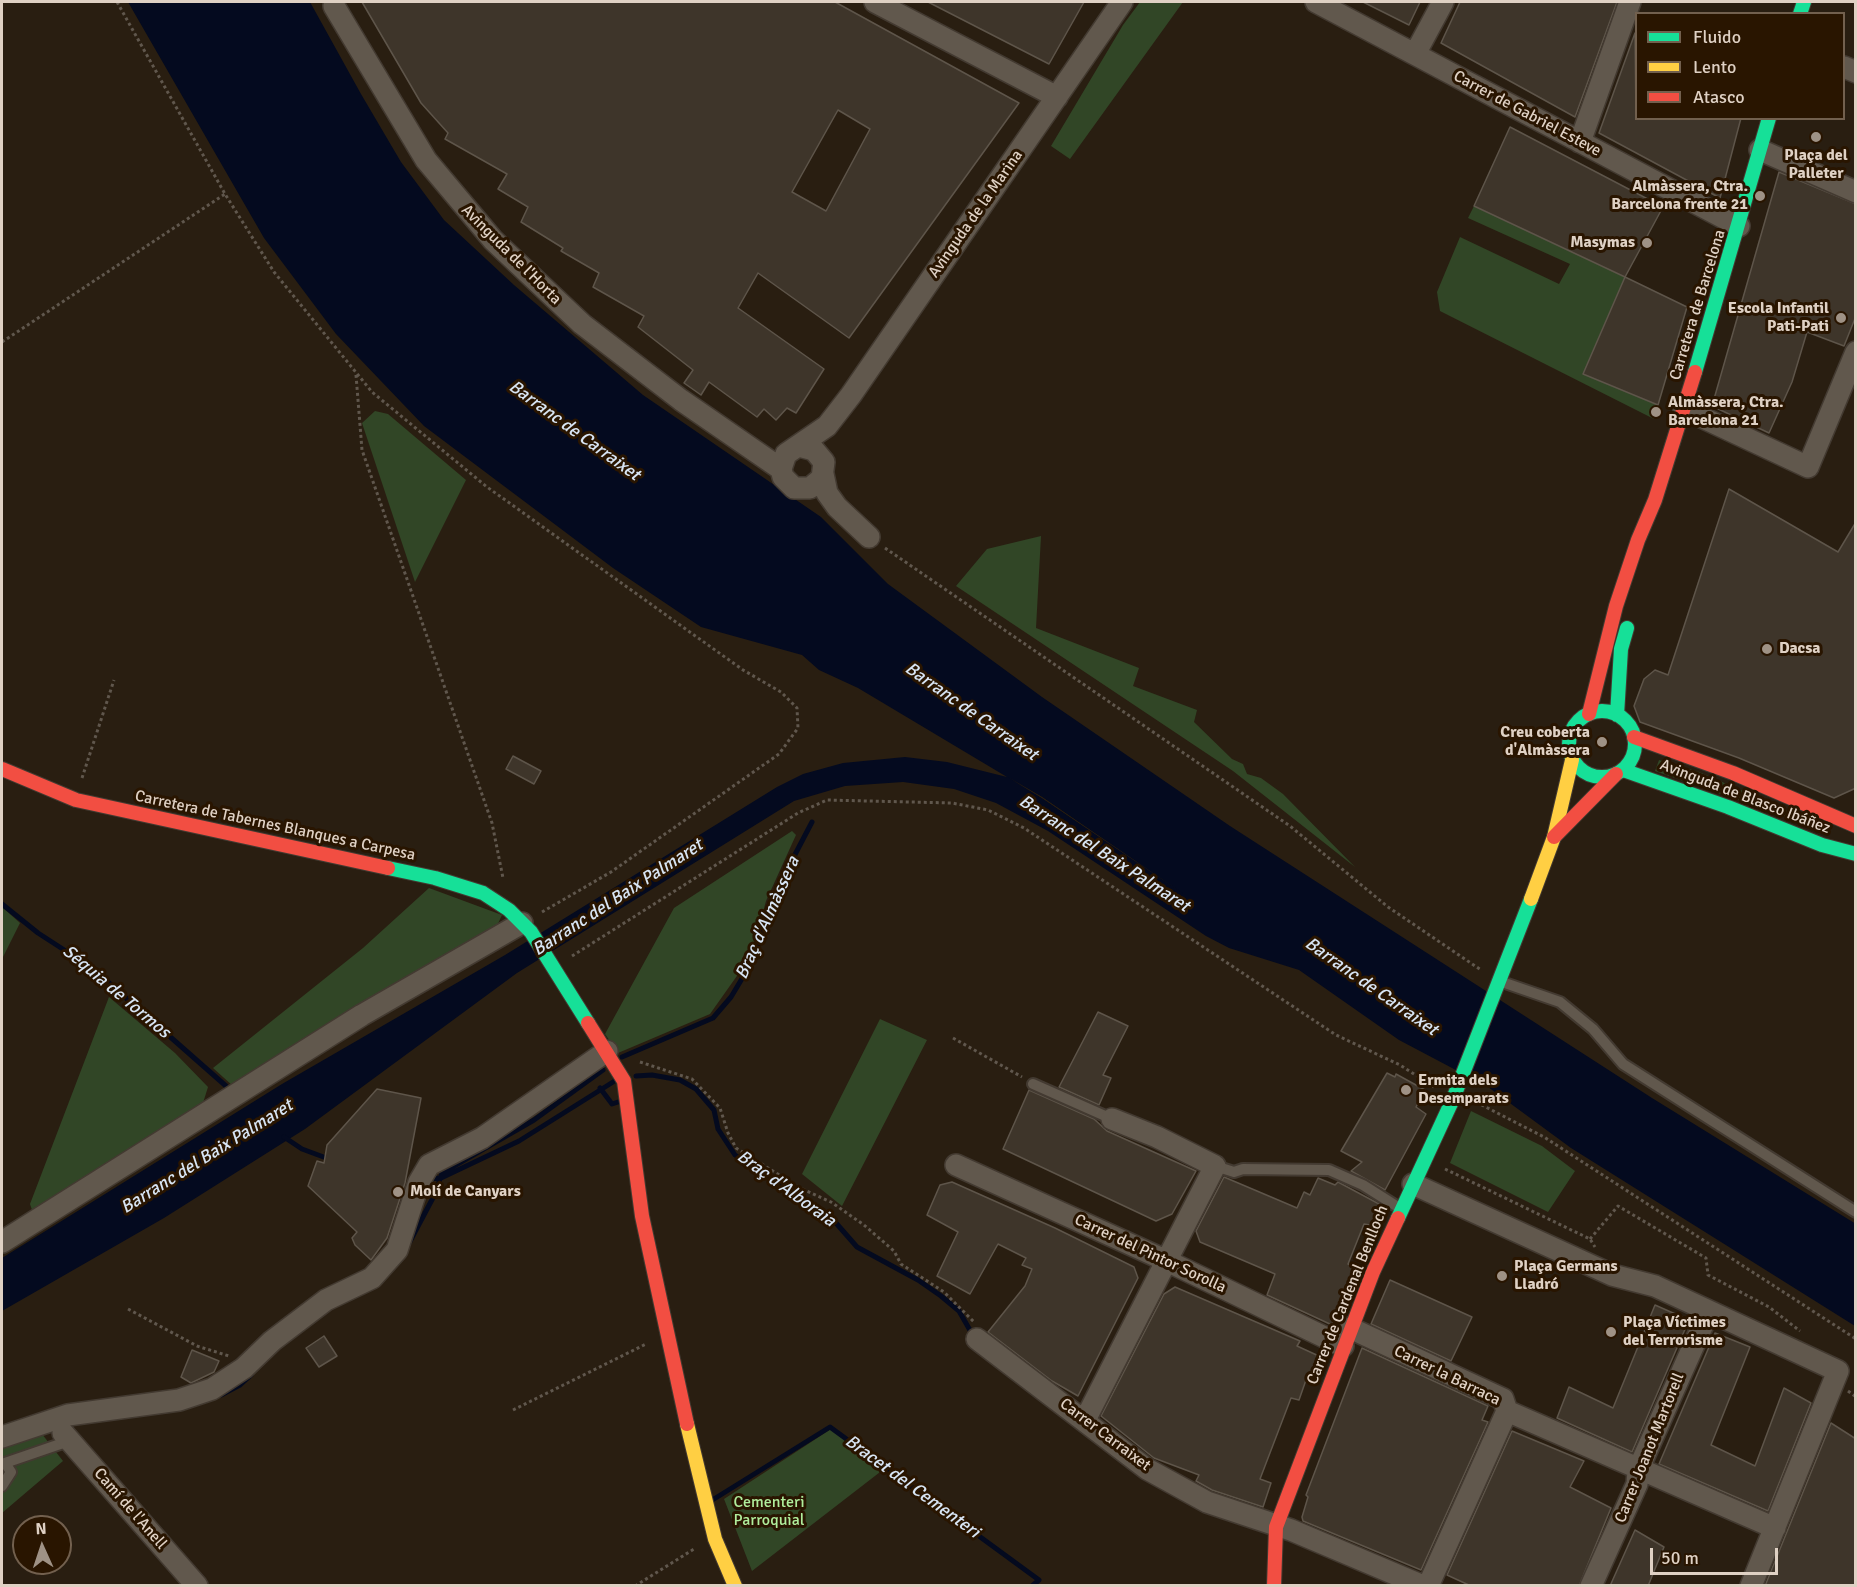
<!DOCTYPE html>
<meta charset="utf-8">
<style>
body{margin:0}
#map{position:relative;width:1857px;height:1587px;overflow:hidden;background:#291e11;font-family:Signika,sans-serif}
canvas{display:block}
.frame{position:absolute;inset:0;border:3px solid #dfd1c4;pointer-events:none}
.legend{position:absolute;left:1635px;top:12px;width:210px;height:108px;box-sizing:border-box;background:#291500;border:2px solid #72604e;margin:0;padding:8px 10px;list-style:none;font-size:18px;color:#dfd1c4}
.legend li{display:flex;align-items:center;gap:12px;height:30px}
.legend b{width:30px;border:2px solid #72604e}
.north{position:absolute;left:12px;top:1515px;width:60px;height:60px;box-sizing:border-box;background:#291500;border:2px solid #72604e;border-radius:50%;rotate:357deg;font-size:16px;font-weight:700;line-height:24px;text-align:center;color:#dfd1c4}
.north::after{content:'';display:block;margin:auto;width:21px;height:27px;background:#9f9285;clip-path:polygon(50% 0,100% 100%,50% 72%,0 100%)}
.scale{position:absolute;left:1650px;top:1548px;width:128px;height:27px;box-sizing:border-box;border:3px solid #dfd1c4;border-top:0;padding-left:8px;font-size:18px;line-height:21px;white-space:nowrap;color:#dfd1c4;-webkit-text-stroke:4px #291500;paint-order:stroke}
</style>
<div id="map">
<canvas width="1857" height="1587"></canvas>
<div class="frame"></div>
<ul class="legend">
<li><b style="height:8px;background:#16e098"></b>Fluido</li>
<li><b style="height:8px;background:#ffcf43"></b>Lento</li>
<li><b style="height:8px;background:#f24e42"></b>Atasco</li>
</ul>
<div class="north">N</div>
<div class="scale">50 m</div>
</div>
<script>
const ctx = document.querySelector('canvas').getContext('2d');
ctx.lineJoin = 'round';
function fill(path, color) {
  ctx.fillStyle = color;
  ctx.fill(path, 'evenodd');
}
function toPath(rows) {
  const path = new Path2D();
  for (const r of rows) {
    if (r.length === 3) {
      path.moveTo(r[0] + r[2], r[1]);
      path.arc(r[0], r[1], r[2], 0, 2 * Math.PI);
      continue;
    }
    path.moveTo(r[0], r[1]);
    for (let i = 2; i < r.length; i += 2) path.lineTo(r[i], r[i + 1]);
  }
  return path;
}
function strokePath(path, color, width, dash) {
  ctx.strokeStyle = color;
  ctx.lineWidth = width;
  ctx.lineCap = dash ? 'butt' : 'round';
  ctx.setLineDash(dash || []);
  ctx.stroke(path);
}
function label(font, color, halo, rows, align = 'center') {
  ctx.font = font + ' Signika,sans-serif';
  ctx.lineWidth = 6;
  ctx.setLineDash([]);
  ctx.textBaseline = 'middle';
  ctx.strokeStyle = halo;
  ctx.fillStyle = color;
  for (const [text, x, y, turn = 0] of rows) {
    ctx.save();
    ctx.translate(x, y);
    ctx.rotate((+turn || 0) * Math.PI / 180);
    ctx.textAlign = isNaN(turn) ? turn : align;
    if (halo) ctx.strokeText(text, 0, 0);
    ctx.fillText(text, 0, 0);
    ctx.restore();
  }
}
fill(toPath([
 [1140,2,1183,2,1070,159,1051,146,1123,25],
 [1474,206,1625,277,1583,374,1658,405,1654,419,1440,311,1437,292,1460,237,1559,284,1570,264,1468,218],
 [375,411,388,414,466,480,415,582,362,423],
 [1041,536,1036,628,1139,668,1133,686,1197,710,1194,722,1232,759,1243,764,1247,774,1261,778,1283,794,1355,867,1233,771,956,586,987,549],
 [1659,760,1699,772,1822,825,1821,829,1655,771],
 [792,831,796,835,766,901,751,956,710,1014,618,1053,605,1034,674,908],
 [429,888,502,915,495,930,233,1086,213,1068,363,948],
 [2,907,20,923,2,959],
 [109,997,175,1053,208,1087,203,1103,32,1210,30,1204],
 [880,1019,927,1040,842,1206,802,1174],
 [1471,1111,1542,1146,1575,1171,1548,1212,1450,1163],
 [831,1429,884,1469,752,1571,724,1499],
 [42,1434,63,1461,2,1513,2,1448]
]), '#314626');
fill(toPath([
 [128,2,310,2,361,94,401,162,444,220,514,285,643,395,821,517,888,584,1042,697,1230,826,1652,1098,1856,1224,1855,1326,1571,1148,1488,1087,1399,1040,1299,970,1229,948,1206,936,1048,831,996,803,954,789,903,782,845,786,794,801,517,973,305,1129,164,1218,2,1311,2,1258,282,1084,505,955,777,787,803,774,843,763,905,757,947,762,1007,777,858,688,819,670,802,655,701,627,613,568,424,426,336,334,264,238],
 [1012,780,1042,797,1176,889,1042,798]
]), '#040a1f');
fill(toPath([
 [1008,777,1042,797,1184,894,1042,798]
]), '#291e11');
strokePath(toPath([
 [2,904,38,933,92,968,226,1086],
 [622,1057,713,1018,731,997,752,962,778,887,812,822],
 [636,1076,652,1075,680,1080,696,1089,714,1110,718,1129,735,1155,785,1186,836,1223,857,1247,918,1280,941,1296,959,1311,971,1332],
 [600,1088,612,1104,618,1102],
 [284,1137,302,1149,329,1159],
 [429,1179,441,1178,519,1141,613,1082],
 [407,1247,435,1194,442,1173,534,1120,603,1070],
 [221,1395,240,1385,251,1375],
 [714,1499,830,1427,1039,1580,1032,1586]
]), '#040a1f', 5);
const building = toPath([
 [362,2,835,2,1019,103,849,338,758,273,738,308,824,369,796,413,787,408,776,420,764,409,757,417,709,382,701,395,684,383,693,370,638,327,644,316,593,287,599,273,561,251,563,248,521,222,528,207,498,189,507,174,445,139,448,133,421,103,362,2],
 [838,110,870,129,826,211,792,192,838,110],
 [928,2,1084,2,1049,64,928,2],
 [1363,2,1420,2,1409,25,1363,2],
 [1460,2,1617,2,1575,117,1441,43,1460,2],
 [1635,33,1636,118,1741,118,1720,198,1599,133,1635,33],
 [1510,127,1663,207,1625,277,1474,206,1510,127],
 [1779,172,1856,204,1856,316,1844,346,1807,332,1792,382,1769,433,1712,406,1779,172],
 [1625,277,1687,307,1658,405,1583,374,1625,277],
 [1729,489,1838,552,1856,522,1856,788,1834,798,1739,758,1640,722,1634,706,1644,679,1655,670,1668,675,1729,489],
 [513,756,541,771,534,784,506,769,513,756],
 [1098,1012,1128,1026,1103,1075,1111,1078,1099,1105,1059,1087,1098,1012],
 [1387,1073,1395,1077,1396,1074,1425,1090,1416,1107,1426,1114,1385,1190,1351,1171,1362,1162,1341,1151,1387,1073],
 [377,1089,421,1098,405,1183,387,1238,371,1260,355,1245,352,1238,357,1232,308,1186,317,1161,324,1163,327,1145,377,1089],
 [1029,1090,1094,1119,1107,1131,1196,1171,1172,1214,1156,1221,1003,1149,1029,1090],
 [1224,1177,1297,1208,1304,1192,1310,1195,1318,1178,1335,1185,1338,1182,1381,1205,1376,1220,1370,1225,1364,1224,1348,1264,1356,1268,1332,1325,1267,1295,1275,1274,1200,1242,1196,1231,1224,1177],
 [952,1182,1055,1228,1134,1267,1138,1278,1078,1396,1052,1381,988,1332,1025,1286,1032,1269,1022,1265,1026,1258,998,1244,970,1294,937,1276,958,1232,927,1215,940,1185,952,1182],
 [1390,1280,1472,1317,1451,1361,1371,1324,1390,1280],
 [1175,1287,1300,1341,1297,1346,1321,1357,1312,1379,1306,1380,1299,1400,1291,1398,1260,1479,1271,1483,1263,1507,1212,1490,1196,1481,1199,1475,1154,1458,1101,1416,1164,1294,1175,1287],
 [1655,1305,1689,1320,1632,1452,1557,1418,1569,1387,1613,1408,1655,1305],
 [1715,1333,1750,1347,1711,1445,1755,1466,1784,1388,1811,1403,1768,1511,1659,1464,1715,1333],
 [324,1336,337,1356,319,1367,306,1348,324,1336],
 [1362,1348,1488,1406,1482,1420,1488,1422,1421,1570,1303,1521,1302,1517,1308,1497,1306,1495,1362,1348],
 [192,1350,219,1361,214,1372,191,1383,181,1377,192,1350],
 [1831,1423,1856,1439,1856,1586,1765,1586,1831,1423],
 [1512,1431,1584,1461,1570,1487,1611,1508,1579,1586,1471,1586,1447,1575,1512,1431],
 [1635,1530,1664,1547,1648,1586,1610,1586,1635,1530]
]);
fill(building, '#3e352a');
strokePath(building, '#5e554a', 1.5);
const lane = toPath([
 [1502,982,1560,1002,1593,1029,1623,1064,1856,1212],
 [1033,1084,1112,1119],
 [1215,1166,1234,1172,1243,1169,1329,1170,1363,1185,1401,1209],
 [2,1464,69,1441],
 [2,1486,11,1472,5,1463]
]);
const street = toPath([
 [875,2,1057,97],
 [1316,2,1739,226],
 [334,6,426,160,493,240,582,324,681,400,781,469],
 [1415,54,1443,2],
 [1844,67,1856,72],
 [1580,142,1630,2],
 [1760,150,1856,192],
 [1684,409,1808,467,1856,352],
 [799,446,814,450,824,462,822,478,810,488,794,488,783,477,781,469,786,454,827,426,851,395,1122,2],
 [823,474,827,493,837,507,869,537],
 [956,1165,1167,1261,1343,1346],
 [1413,1184,1612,1275,1655,1286,1838,1371,1751,1586],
 [2,1242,362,1015,522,923],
 [1350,1328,1503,1399,1507,1411],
 [977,1339,1147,1469,1207,1502,1291,1530,1423,1586],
 [1507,1411,1775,1528],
 [1085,1420,1215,1166,1157,1137,1112,1119],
 [63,1433,197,1586],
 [2,1437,68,1415,179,1400,212,1389,244,1368,272,1341,326,1300,372,1278,397,1250,419,1182,429,1165,482,1138,607,1051],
 [1428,1586,1507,1411],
 [1591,1586,1637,1484,1638,1470,1709,1311]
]);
const fast = toPath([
 [1800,14,1804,2],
 [1695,372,1769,118],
 [1602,744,33],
 [1617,715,1621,649,1627,628],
 [1623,770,1728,807,1822,845,1856,854],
 [388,868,435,878,483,893,509,910,531,932,588,1023],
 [1398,1218,1453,1099,1531,899]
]);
const slow = toPath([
 [1531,899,1554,837,1572,760],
 [687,1424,715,1539,735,1586]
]);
const jam = toPath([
 [1589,714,1616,606,1638,540,1655,500,1695,372],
 [1634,737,1733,773,1856,826],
 [2,769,76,800,388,868],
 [1554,837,1616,774],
 [588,1023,624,1081,642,1216,687,1424],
 [1274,1586,1276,1527,1373,1272,1398,1218]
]);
strokePath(lane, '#433a31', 14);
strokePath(street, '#433a31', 24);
strokePath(fast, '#433a31', 16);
strokePath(slow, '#433a31', 16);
strokePath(jam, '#433a31', 16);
strokePath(toPath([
 [117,2,225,194,274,272,372,392,487,487,743,670,781,692,797,708,798,728,779,754,611,872,542,912],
 [2,342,225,194],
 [356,375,362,450,492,823,503,878],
 [885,548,1290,826,1388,907,1481,970],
 [82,778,114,680],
 [572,956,798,813,827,800,952,803,988,810,1024,828,1336,1035,1400,1065,1434,1087],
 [953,1038,1022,1077],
 [640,1062,692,1079,720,1108,728,1133,736,1148,800,1188,831,1202,864,1225,894,1251,901,1264,944,1292,974,1322],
 [1476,1102,1544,1137,1856,1339],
 [1445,1169,1590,1239,1595,1247],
 [1590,1239,1618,1206,1706,1258,1708,1275,1769,1307,1800,1331],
 [128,1309,197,1346,229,1356],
 [1848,1391,1856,1397],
 [513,1410,646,1344],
 [635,1586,694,1549]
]), '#60574d', 3, [3, 3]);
strokePath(lane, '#61584d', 10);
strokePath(street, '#61584d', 21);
strokePath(fast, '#16e098', 14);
strokePath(slow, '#ffcf43', 14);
strokePath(jam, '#f24e42', 14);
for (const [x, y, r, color] of [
 [1816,137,6,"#9f9285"],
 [1760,196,6,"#9f9285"],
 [1647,243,6,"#9f9285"],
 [1841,318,6,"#9f9285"],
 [1656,412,6,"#9f9285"],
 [1767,649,6,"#9f9285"],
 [1602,742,6,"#9f9285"],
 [1406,1090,6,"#9f9285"],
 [398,1192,6,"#9f9285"],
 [1502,1276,6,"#9f9285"],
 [1611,1332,6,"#9f9285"]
]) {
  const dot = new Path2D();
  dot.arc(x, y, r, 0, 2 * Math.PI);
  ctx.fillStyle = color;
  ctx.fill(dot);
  strokePath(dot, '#291500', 2);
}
label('16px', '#dfd1c4', '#291500', [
 ["Carrer de Gabriel Esteve",1527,114,28],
 ["Avinguda de la Marina",976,214,-55],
 ["Avinguda de l'Horta",511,255,45],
 ["Carretera de Barcelona",1698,305,-73],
 ["Avinguda de Blasco Ibáñez",1745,797,21],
 ["Carretera de Tabernes Blanques a Carpesa",275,826,12],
 ["Carrer del Pintor Sorolla",1150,1254,25],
 ["Carrer de Cardenal Benlloch",1348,1295,-68],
 ["Carrer la Barraca",1447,1376,26],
 ["Carrer Carraixet",1105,1435,37],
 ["Carrer Joanot Martorell",1650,1448,-68],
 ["Camí de l'Anell",130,1509,49]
]);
label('bold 16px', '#dfd1c4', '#291500', [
 ["Plaça del",1816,156,"center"],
 ["Palleter",1816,174,"center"],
 ["Almàssera, Ctra.",1748,187,"right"],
 ["Barcelona frente 21",1748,205,"right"],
 ["Masymas",1635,243,"right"],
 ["Escola Infantil",1829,309,"right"],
 ["Pati-Pati",1829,327,"right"],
 ["Almàssera, Ctra.",1668,403],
 ["Barcelona 21",1668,421],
 ["Dacsa",1779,649],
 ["Creu coberta",1590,733,"right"],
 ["d'Almàssera",1590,751,"right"],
 ["Ermita dels",1418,1081],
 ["Desemparats",1418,1099],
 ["Molí de Canyars",410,1192],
 ["Plaça Germans",1514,1267],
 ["Lladró",1514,1285],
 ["Plaça Víctimes",1623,1323],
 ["del Terrorisme",1623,1341]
], 'left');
label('16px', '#b0ee9c', '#291500', [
 ["Cementeri",769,1503],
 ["Parroquial",769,1521]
]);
label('italic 18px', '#d8e5f4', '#291500', [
 ["Barranc de Carraixet",574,431,36],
 ["Barranc de Carraixet",971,712,35],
 ["Barranc del Baix Palmaret",1104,854,33],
 ["Barranc del Baix Palmaret",618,898,-33],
 ["Braç d'Almàssera",768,918,-66],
 ["Barranc de Carraixet",1371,987,35],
 ["Séquia de Tormos",116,992,40],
 ["Barranc del Baix Palmaret",207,1157,-32],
 ["Braç d'Alboraia",786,1189,36],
 ["Bracet del Cementeri",912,1487,36]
]);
</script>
